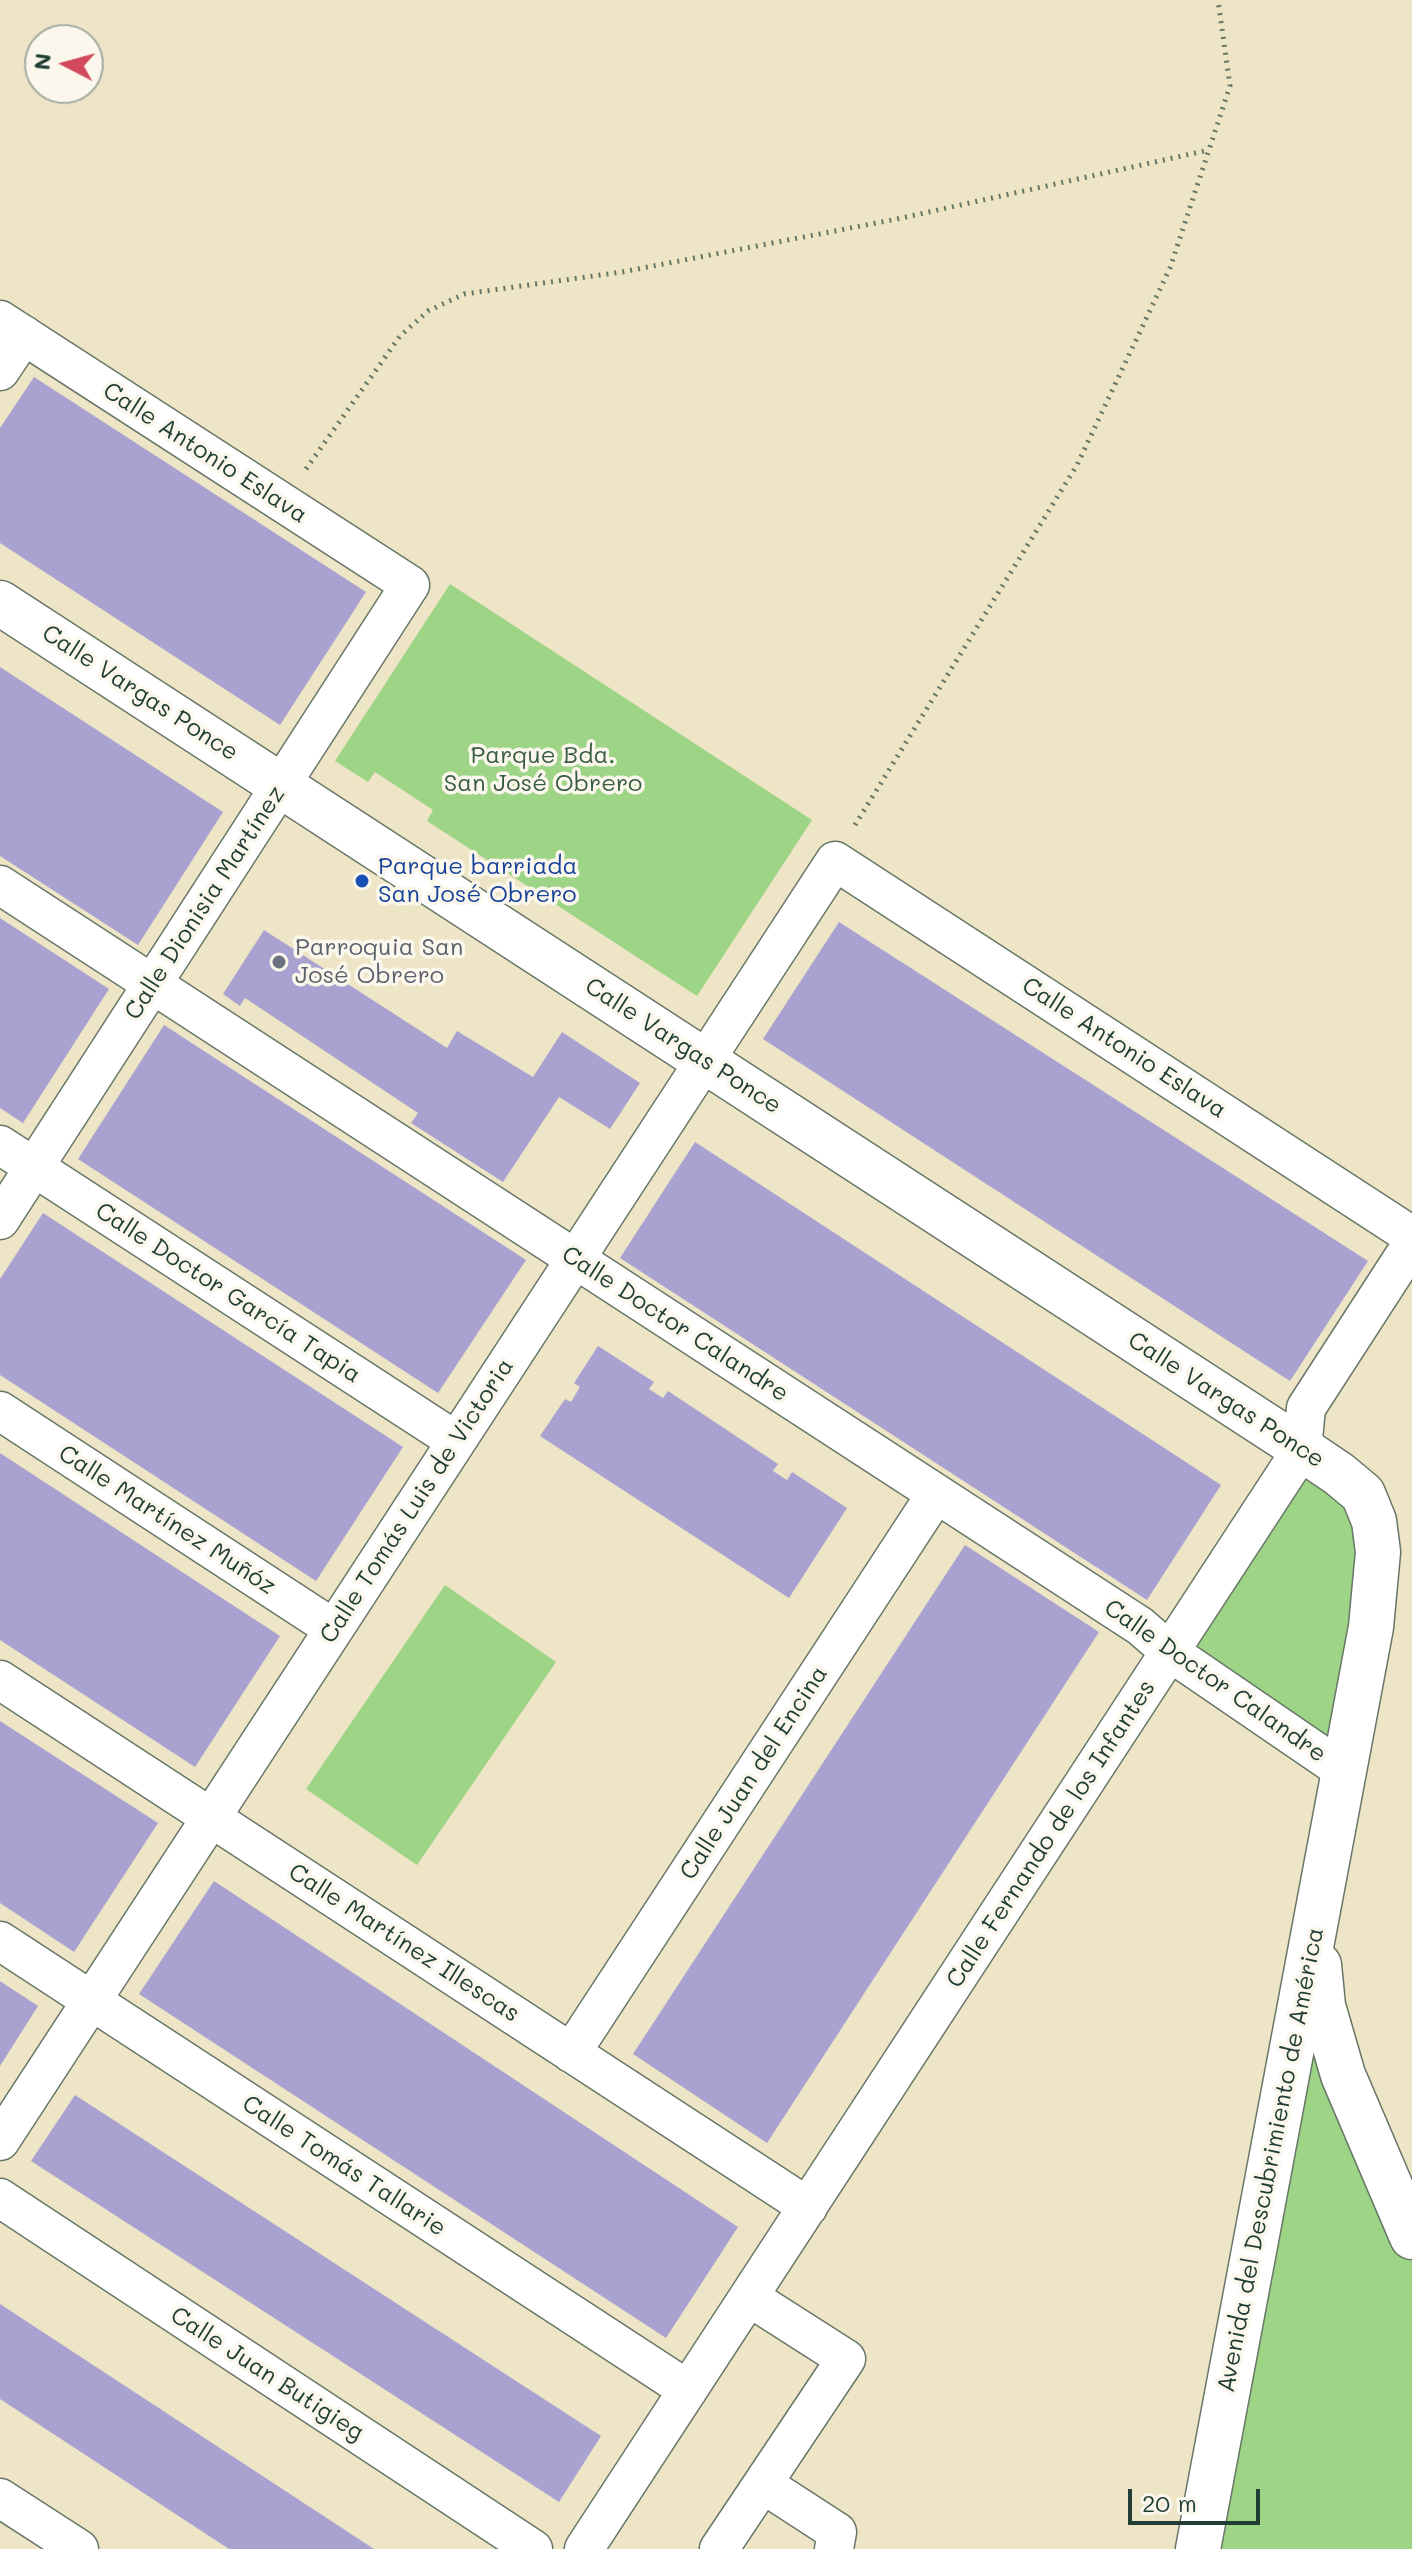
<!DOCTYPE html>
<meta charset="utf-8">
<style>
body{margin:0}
#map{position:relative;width:1412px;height:2549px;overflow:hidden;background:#eee4c6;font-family:Mali,sans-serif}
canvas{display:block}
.north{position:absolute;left:24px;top:24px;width:80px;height:80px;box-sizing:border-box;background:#fbf7ec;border:2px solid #a3ada2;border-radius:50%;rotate:276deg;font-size:22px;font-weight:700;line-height:32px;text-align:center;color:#1f3d34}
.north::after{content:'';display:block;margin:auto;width:28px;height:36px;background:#d1495b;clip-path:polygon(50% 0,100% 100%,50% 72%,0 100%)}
.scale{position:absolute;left:1128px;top:2489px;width:132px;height:36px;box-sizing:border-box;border:4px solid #1f3d34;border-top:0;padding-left:10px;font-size:24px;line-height:28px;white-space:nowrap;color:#1f3d34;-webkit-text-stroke:6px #fbf7ec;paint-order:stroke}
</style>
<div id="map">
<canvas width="1412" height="2549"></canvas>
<div class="north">N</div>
<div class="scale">20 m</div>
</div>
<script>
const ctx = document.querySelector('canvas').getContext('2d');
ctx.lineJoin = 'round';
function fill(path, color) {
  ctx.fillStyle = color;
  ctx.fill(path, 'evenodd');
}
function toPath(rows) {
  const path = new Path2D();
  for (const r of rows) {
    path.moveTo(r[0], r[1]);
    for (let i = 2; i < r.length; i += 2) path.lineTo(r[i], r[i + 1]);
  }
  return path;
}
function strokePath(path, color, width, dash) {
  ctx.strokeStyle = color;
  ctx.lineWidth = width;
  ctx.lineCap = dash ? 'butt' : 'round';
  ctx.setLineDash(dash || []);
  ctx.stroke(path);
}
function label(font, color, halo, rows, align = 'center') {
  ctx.font = font + ' Mali,sans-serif';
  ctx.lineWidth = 7;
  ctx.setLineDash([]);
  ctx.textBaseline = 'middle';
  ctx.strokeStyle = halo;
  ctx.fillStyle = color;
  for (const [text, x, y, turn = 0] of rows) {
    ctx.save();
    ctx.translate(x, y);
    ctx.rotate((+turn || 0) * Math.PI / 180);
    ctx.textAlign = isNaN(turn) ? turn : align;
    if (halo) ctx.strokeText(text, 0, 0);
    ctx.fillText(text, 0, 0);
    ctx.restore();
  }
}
fill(toPath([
 [450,584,812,820,697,996,427,821,433,810,375,772,368,782,335,761],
 [1302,1449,1363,1494,1344,1771,1170,1652],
 [445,1585,556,1662,417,1865,306,1789],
 [1318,1930,1412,2237,1412,2549,1198,2549]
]), '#9dd486');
fill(toPath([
 [34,377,366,592,280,725,0,543,0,428],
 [0,667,223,812,138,945,0,856],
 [0,918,109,989,23,1123,0,1108],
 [839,922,1368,1261,1290,1381,763,1039],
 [264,930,447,1048,457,1031,533,1077,562,1032,640,1083,610,1129,559,1097,503,1182,411,1123,418,1113,245,998,240,1006,223,994],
 [164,1025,526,1260,438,1393,78,1159],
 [695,1142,1221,1485,1147,1600,620,1258],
 [43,1213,403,1447,316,1581,0,1375,0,1279],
 [598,1346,654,1382,649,1389,663,1398,668,1391,778,1464,773,1471,787,1480,792,1472,847,1508,789,1598,540,1436,565,1399,571,1402,580,1387,574,1383],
 [0,1453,280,1636,195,1767,0,1640],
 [965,1545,1099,1632,767,2143,633,2054],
 [0,1721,158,1823,74,1952,0,1903],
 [214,1881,738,2227,666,2338,139,1994],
 [0,1981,38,2006,0,2066],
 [75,2095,601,2436,559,2502,31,2161],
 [0,2304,374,2549,229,2549,0,2399]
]), '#a9a2d1');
const minor = toPath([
 [0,320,410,585,0,1220],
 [0,371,24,335],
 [0,885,1140,1626,1170,1652,1344,1771],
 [0,1145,456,1441],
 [0,1411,334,1629],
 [0,1680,808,2207],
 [0,1941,688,2390],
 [571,2053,936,1494],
 [0,2141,835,861,1412,1236],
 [0,2198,533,2549],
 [763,2484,837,2532,834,2549],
 [0,2498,79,2549],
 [584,2549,1302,1449,1306,1408,1412,1244],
 [719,2549,846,2359,749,2297]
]);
const tertiary = toPath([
 [0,603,1302,1449,1339,1474,1363,1494,1374,1521,1378,1552,1371,1627,1198,2549],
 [1319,1965,1323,2006,1343,2075,1412,2237]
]);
strokePath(minor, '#677767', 41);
strokePath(tertiary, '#677767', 47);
strokePath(toPath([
 [306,469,400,336,428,311,464,294,622,272,897,219,1209,150],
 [855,825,1077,465,1170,268,1230,86,1218,0]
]), '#677767', 5, [2, 6]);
strokePath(minor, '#fff', 38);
strokePath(tertiary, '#fff', 44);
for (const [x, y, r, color] of [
 [362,881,8,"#1a4fb4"],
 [279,962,8,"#6b7280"]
]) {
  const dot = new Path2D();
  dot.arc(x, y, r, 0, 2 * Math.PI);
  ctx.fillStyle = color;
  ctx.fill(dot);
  strokePath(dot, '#fbf7ec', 3);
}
label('24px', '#1f3d34', '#fbf7ec', [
 ["Calle Antonio Eslava",205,453,33],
 ["Calle Vargas Ponce",140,693,33],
 ["Calle Dionisia Martínez",205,903,-57],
 ["Calle Vargas Ponce",683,1046,33],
 ["Calle Antonio Eslava",1124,1048,33],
 ["Calle Doctor García Tapia",228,1293,33],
 ["Calle Doctor Calandre",675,1324,33],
 ["Calle Vargas Ponce",1226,1400,33],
 ["Calle Tomás Luis de Victoria",417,1501,-57],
 ["Calle Martínez Muñóz",167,1520,33],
 ["Calle Doctor Calandre",1215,1681,35],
 ["Calle Juan del Encina",754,1773,-57],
 ["Calle Fernando de los Infantes",1051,1834,-57],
 ["Calle Martínez Illescas",404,1943,33],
 ["Avenida del Descubrimiento de América",1271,2160,-79],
 ["Calle Tomás Tallarie",344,2166,33],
 ["Calle Juan Butigieg",267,2374,33]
]);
label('24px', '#385b44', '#fbf7ec', [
 ["Parque Bda.",543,756],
 ["San José Obrero",543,784]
]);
label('24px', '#164399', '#fbf7ec', [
 ["Parque barriada",378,867],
 ["San José Obrero",378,895]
], 'left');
label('24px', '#5b616d', '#fbf7ec', [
 ["Parroquia San",295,948],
 ["José Obrero",295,976]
], 'left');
</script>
